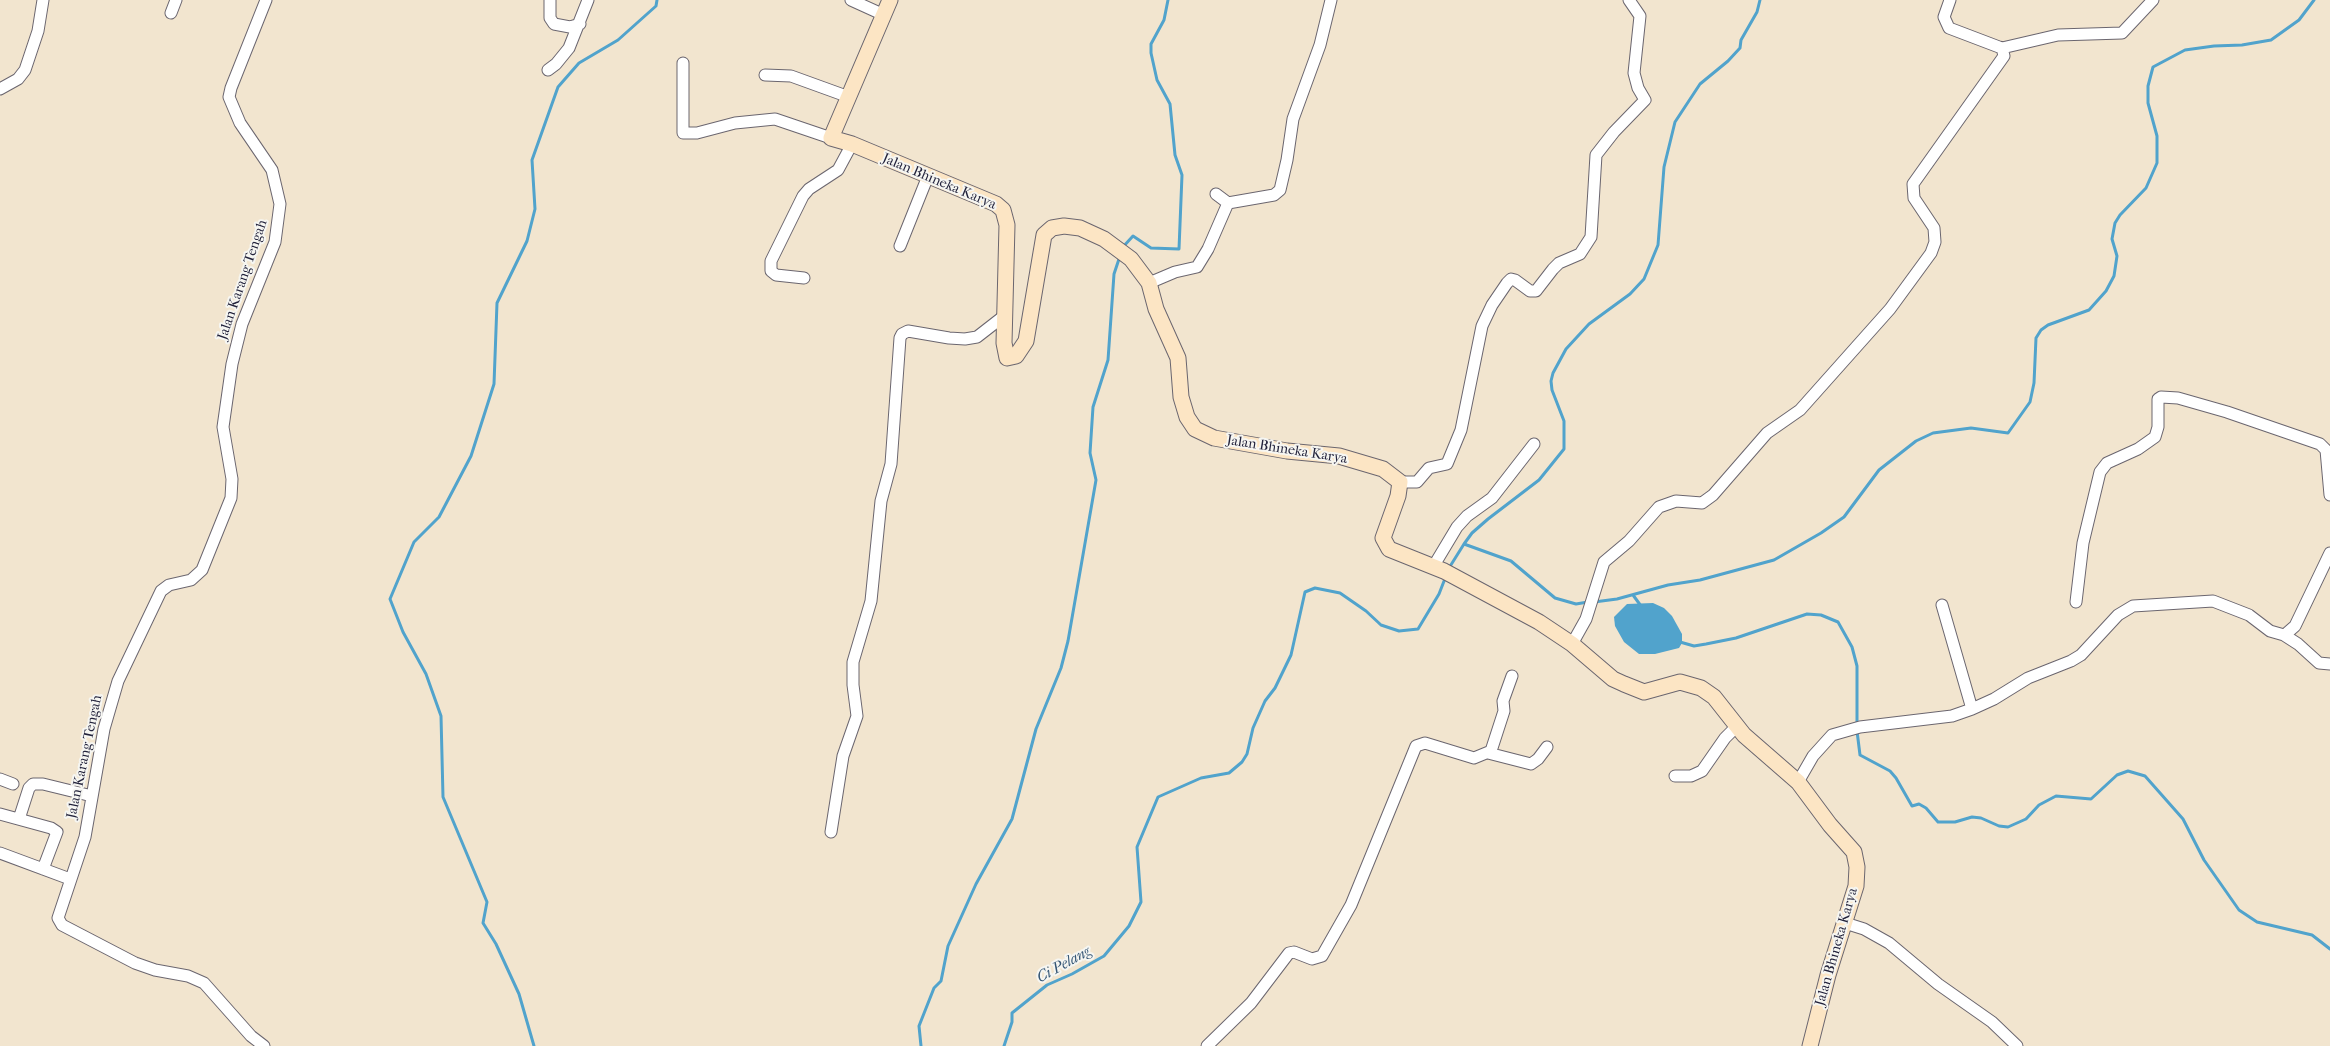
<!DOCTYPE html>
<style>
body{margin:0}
canvas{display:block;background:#f2e5cf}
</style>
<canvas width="2330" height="1046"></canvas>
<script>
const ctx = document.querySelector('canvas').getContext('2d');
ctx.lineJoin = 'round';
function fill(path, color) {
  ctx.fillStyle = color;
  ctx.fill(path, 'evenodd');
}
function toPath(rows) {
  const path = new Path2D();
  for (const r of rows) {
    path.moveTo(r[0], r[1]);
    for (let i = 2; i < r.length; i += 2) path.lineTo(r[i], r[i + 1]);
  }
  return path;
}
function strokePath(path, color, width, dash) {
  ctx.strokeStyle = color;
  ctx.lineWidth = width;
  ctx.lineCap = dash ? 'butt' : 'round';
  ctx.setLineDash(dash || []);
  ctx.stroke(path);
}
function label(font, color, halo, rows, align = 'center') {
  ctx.font = font + ' "IM FELL French Canon",serif';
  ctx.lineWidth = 4;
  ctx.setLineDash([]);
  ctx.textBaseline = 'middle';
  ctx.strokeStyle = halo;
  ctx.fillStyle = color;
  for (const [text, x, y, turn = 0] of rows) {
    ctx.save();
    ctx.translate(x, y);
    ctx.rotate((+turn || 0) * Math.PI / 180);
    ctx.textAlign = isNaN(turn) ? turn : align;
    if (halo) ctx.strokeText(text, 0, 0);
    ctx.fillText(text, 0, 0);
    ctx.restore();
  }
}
fill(toPath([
 [1653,603,1664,608,1672,616,1682,634,1682,643,1679,648,1655,654,1639,654,1624,642,1615,626,1614,617,1627,604]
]), '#51a3cc');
strokePath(toPath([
 [1122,248,1133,236,1151,248,1179,249,1182,175,1175,155,1170,104,1157,80,1151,53,1151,44,1164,20,1168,0],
 [1464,544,1472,533,1488,519,1539,480,1564,449,1564,421,1552,390,1551,381,1553,373,1566,349,1589,324,1630,294,1644,279,1658,245,1664,167,1675,122,1700,84,1728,61,1740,48,1741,40,1757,12,1760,0],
 [1449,568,1464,544,1511,561,1555,598,1576,604,1588,602],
 [1633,595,1641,606],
 [1594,602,1617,599,1668,585,1700,580,1774,560,1821,533,1844,517,1879,470,1916,441,1933,433,1971,428,2008,433,2030,402,2034,383,2036,338,2041,330,2048,325,2089,310,2106,291,2114,276,2117,256,2112,239,2115,223,2120,215,2146,188,2157,163,2157,136,2148,103,2148,86,2153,67,2185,50,2214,46,2242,45,2271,40,2299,20,2314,0],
 [1680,642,1694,646,1706,644,1736,638,1807,614,1821,615,1838,622,1852,647,1857,666,1857,724],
 [1857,731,1860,755,1890,771,1896,778,1912,806,1919,804,1926,808,1938,822,1955,822,1972,817,1981,818,1999,826,2008,827,2026,819,2039,805,2056,796,2091,799,2117,775,2128,771,2145,776,2183,819,2204,860,2239,910,2257,922,2312,935,2330,949],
 [534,1046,519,994,496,944,483,923,487,902,443,797,441,716,426,674,403,632,390,599,414,542,439,517,471,456,494,384,497,303,527,241,535,209,532,160,558,87,579,63,618,40,656,6,657,0],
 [921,1046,919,1026,934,988,941,981,948,946,976,884,1012,819,1036,729,1061,668,1068,641,1096,480,1090,453,1093,407,1108,360,1114,274,1120,256],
 [1004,1046,1012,1022,1012,1013,1047,985,1072,974,1104,956,1129,926,1141,902,1137,847,1158,797,1201,778,1229,773,1242,762,1247,754,1253,728,1265,701,1275,688,1291,655,1305,592,1315,588,1340,593,1366,611,1381,625,1399,631,1418,629,1439,594,1446,576]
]), '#51a3cc', 3);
const street = toPath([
 [550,0,550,18,554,24,570,27,580,24],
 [851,0,884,15],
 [171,13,176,0],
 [2002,48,2058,35,2122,33,2153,0],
 [683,63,683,133,697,133,735,123,775,119,831,138],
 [548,70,556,64,569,48,588,0],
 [765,75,791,76,849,97],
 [0,89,18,79,25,70,38,31,43,0],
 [1216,194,1228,203,1274,195,1280,190,1287,160,1293,119,1320,45,1331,0],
 [900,246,928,176],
 [804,278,776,275,771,271,771,261,803,196,809,189,838,170,852,144],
 [1149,283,1175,272,1197,267,1208,249,1228,203],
 [1400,482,1417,482,1429,468,1447,464,1461,430,1482,326,1492,305,1507,283,1511,279,1515,280,1530,291,1536,291,1553,269,1559,263,1580,254,1591,237,1596,155,1614,132,1645,100,1638,88,1634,73,1640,16,1629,0],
 [1433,567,1457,527,1467,516,1492,498,1534,444],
 [2076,602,2083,543,2100,472,2107,463,2138,449,2155,437,2158,427,2158,399,2161,397,2178,398,2227,412,2320,444,2326,450,2330,495],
 [1942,605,1972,709],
 [2284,635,2298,644,2319,663,2330,664],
 [1572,644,1586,619,1604,562,1629,541,1659,507,1676,501,1702,503,1713,495,1767,433,1800,410,1890,309,1931,253,1935,242,1934,228,1914,198,1913,184,2004,56,2002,48,1999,47,1949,28,1944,17,1950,0],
 [1488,753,1531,764,1538,759,1547,747],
 [1675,776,1691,776,1702,771,1725,738,1737,726],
 [0,779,13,784],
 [1798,782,1813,756,1832,735,1860,727,1952,716,1972,709,1994,699,2028,678,2071,661,2081,655,2118,615,2133,606,2213,601,2249,615,2270,631,2284,635,2287,633,2295,626,2330,553],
 [0,814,51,828,57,832,43,869],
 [19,819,29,788,33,784,43,784,92,796],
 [831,832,843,756,857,716,853,685,853,662,871,601,881,501,891,464,900,338,902,334,908,331,949,338,965,339,977,337,1004,316],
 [0,853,70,879],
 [1845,923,1864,929,1889,943,1938,984,1992,1022,2017,1046],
 [264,1046,251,1036,204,983,188,976,155,970,135,963,62,925,58,918,85,837,104,729,118,681,161,591,169,585,191,580,202,570,231,498,232,479,223,427,232,364,242,324,275,242,280,204,272,170,240,123,229,97,231,88,266,0],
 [1207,1046,1251,1003,1289,953,1294,952,1312,959,1322,956,1351,905,1416,746,1425,743,1474,758,1491,751,1504,711,1503,701,1512,676]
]);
const secondary = toPath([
 [890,0,831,138,852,144,996,204,1003,210,1007,225,1004,343,1007,358,1016,356,1026,341,1044,235,1052,228,1064,226,1080,228,1104,239,1131,259,1149,283,1156,309,1178,358,1181,397,1187,417,1195,429,1214,438,1287,451,1339,456,1383,469,1400,482,1398,496,1383,538,1389,549,1444,571,1539,622,1572,644,1613,679,1624,684,1644,692,1680,682,1701,688,1714,697,1744,735,1798,782,1830,825,1854,852,1857,867,1856,886,1828,975,1810,1046]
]);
strokePath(street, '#6b666f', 13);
strokePath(secondary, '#6b666f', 17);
strokePath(street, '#fff', 11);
strokePath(secondary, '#fce5c4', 15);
label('14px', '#22223b', '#f6f6f2', [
 ["Jalan Bhineka Karya",939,182,23],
 ["Jalan Karang Tengah",243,280,-71],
 ["Jalan Bhineka Karya",1287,450,9],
 ["Jalan Karang Tengah",85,757,-78],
 ["Jalan Bhineka Karya",1837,947,-74]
]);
label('italic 15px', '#355675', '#f6f6f2', [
 ["Ci Pelang",1064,965,-29]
]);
</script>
